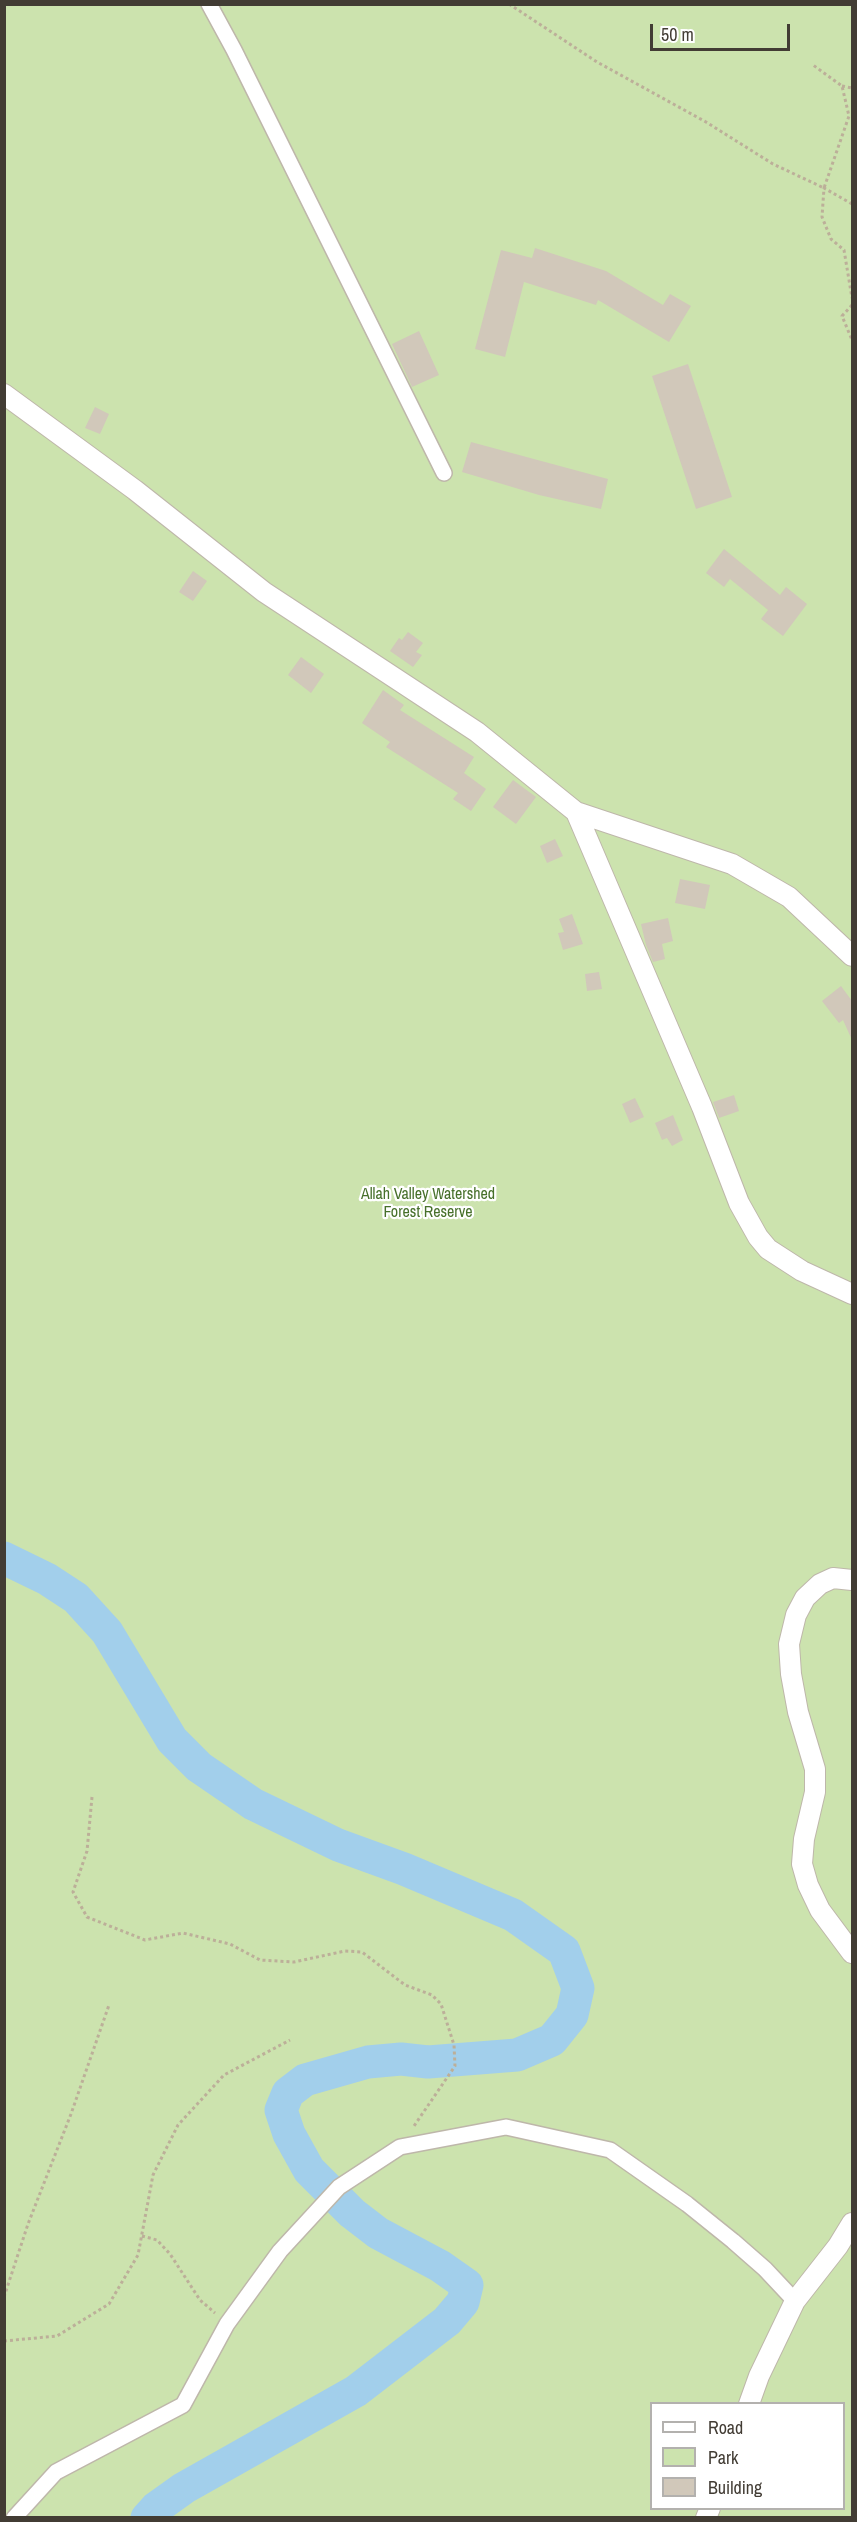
<!DOCTYPE html>
<style>
body{margin:0}
#map{position:relative;width:857px;height:2522px;overflow:hidden;background:#f1ece4;font-family:"Archivo Narrow",sans-serif}
canvas{display:block}
.frame{position:absolute;inset:0;border:6px solid #423c34;pointer-events:none}
.legend{position:absolute;left:650px;top:2402px;width:195px;height:108px;box-sizing:border-box;background:#fff;border:2px solid #b3b1ae;margin:0;padding:8px 10px;list-style:none;font-size:18px;color:#423c34}
.legend li{display:flex;align-items:center;gap:12px;height:30px}
.legend b{width:30px;border:2px solid #b3b1ae}
.scale{position:absolute;left:650px;top:24px;width:140px;height:27px;box-sizing:border-box;border:3px solid #423c34;border-top:0;padding-left:8px;font-size:18px;line-height:21px;white-space:nowrap;color:#423c34;-webkit-text-stroke:4px #fff;paint-order:stroke}
</style>
<div id="map">
<canvas width="857" height="2522"></canvas>
<div class="frame"></div>
<ul class="legend">
<li><b style="height:8px;background:#fff"></b>Road</li>
<li><b style="height:16px;background:#cce3ae"></b>Park</li>
<li><b style="height:16px;background:#d1c8ba"></b>Building</li>
</ul>
<div class="scale">50 m</div>
</div>
<script>
const ctx = document.querySelector('canvas').getContext('2d');
ctx.lineJoin = 'round';
function fill(path, color) {
  ctx.fillStyle = color;
  ctx.fill(path, 'evenodd');
}
function toPath(rows) {
  const path = new Path2D();
  for (const r of rows) {
    path.moveTo(r[0], r[1]);
    for (let i = 2; i < r.length; i += 2) path.lineTo(r[i], r[i + 1]);
  }
  return path;
}
function strokePath(path, color, width, dash) {
  ctx.strokeStyle = color;
  ctx.lineWidth = width;
  ctx.lineCap = dash ? 'butt' : 'round';
  ctx.setLineDash(dash || []);
  ctx.stroke(path);
}
function label(font, color, halo, rows, align = 'center') {
  ctx.font = font + ' "Archivo Narrow",sans-serif';
  ctx.lineWidth = 4.5;
  ctx.setLineDash([]);
  ctx.textBaseline = 'middle';
  ctx.strokeStyle = halo;
  ctx.fillStyle = color;
  for (const [text, x, y, turn = 0] of rows) {
    ctx.save();
    ctx.translate(x, y);
    ctx.rotate((+turn || 0) * Math.PI / 180);
    ctx.textAlign = isNaN(turn) ? turn : align;
    if (halo) ctx.strokeText(text, 0, 0);
    ctx.fillText(text, 0, 0);
    ctx.restore();
  }
}
fill(toPath([
 [5,5,852,5,852,2517,5,2518],
 [652,2404,844,2404,844,2508,652,2508]
]), '#cce3ae');
strokePath(toPath([
 [4,1558,47,1579,76,1598,107,1632,172,1740,199,1767,253,1804,338,1845,404,1869,513,1915,564,1951,578,1988,572,2015,552,2040,517,2055,428,2062,401,2059,368,2062,305,2080,288,2093,281,2110,289,2134,309,2170,352,2213,378,2233,440,2266,467,2285,463,2302,447,2321,356,2391,184,2488,156,2508,147,2518]
]), '#a2cfeb', 33);
fill(toPath([
 [535,248,606,271,663,305,670,294,691,306,669,342,598,300,596,305,524,282,505,357,475,349,501,250,532,258],
 [419,331,439,375,412,387,392,344],
 [688,364,732,497,696,509,652,376],
 [95,407,109,414,100,434,85,428],
 [471,442,608,479,601,509,539,495,462,472],
 [724,549,780,595,786,587,807,604,783,636,761,619,768,610,730,579,724,587,706,573],
 [193,571,207,581,193,601,179,592],
 [408,632,423,643,416,652,422,655,413,667,390,651,399,638,402,640],
 [301,657,324,674,311,693,288,675],
 [383,690,404,705,400,710,474,757,464,773,486,789,471,811,453,799,458,793,386,747,390,742,362,723],
 [513,780,536,797,516,824,493,807],
 [555,839,563,856,547,863,540,846],
 [680,879,710,885,705,909,675,903],
 [572,914,583,944,563,950,558,933,564,932,559,919],
 [668,918,673,941,662,944,665,959,653,962,646,945,641,924],
 [599,972,602,989,587,991,585,974],
 [841,986,852,1001,852,1040,843,1020,839,1023,822,1001],
 [734,1095,739,1111,719,1118,713,1102],
 [635,1098,644,1117,630,1123,622,1104],
 [673,1115,683,1140,672,1146,667,1138,662,1140,655,1123]
]), '#d1c8ba');
const minor = toPath([
 [209,4,234,50,444,473],
 [14,2518,56,2472,183,2405,227,2324,280,2251,339,2187,400,2147,506,2127,610,2150,687,2204,733,2241,765,2269,795,2301]
]);
const tertiary = toPath([
 [4,394,135,490,264,592,477,732,576,812,732,864,789,897,852,956],
 [576,812,702,1107,739,1203,758,1237,768,1249,802,1271,852,1294],
 [852,1580,833,1578,820,1584,805,1598,796,1615,789,1644,791,1674,798,1712,815,1769,815,1792,804,1839,802,1864,808,1885,820,1910,852,1953],
 [749,2404,759,2376,795,2301,838,2246,852,2223],
 [706,2518,710,2508]
]);
strokePath(minor, '#beb7aa', 18);
strokePath(tertiary, '#beb7aa', 22);
strokePath(toPath([
 [509,4,597,62,706,122,773,164,824,188,849,116,842,86,813,65],
 [842,86,852,88],
 [852,204,824,188,822,217,831,239,844,250,852,298],
 [852,305,842,316,852,340],
 [92,1797,87,1851,73,1892,87,1917,145,1940,183,1933,230,1944,260,1960,294,1962,345,1951,362,1952,405,1985,432,1995,441,2004,454,2045,455,2066,414,2126],
 [142,2236,157,2240,170,2254,200,2300,215,2313],
 [4,2297,28,2224,71,2114,109,2005],
 [4,2341,57,2336,109,2304,138,2255,153,2175,178,2125,224,2075,290,2040]
]), '#bcaf99', 3, [3, 3]);
strokePath(minor, '#fff', 15);
strokePath(tertiary, '#fff', 20);
label('16px', '#47702b', '#fff', [
 ["Allah Valley Watershed",428,1195],
 ["Forest Reserve",428,1213]
]);
</script>
